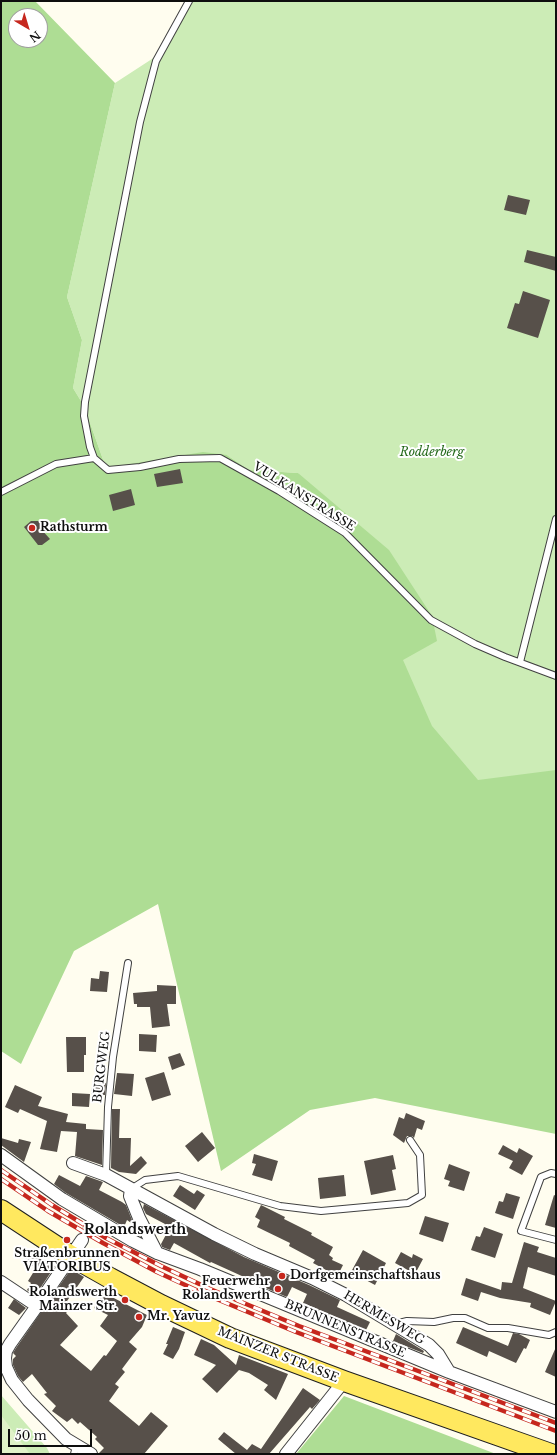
<!DOCTYPE html>
<meta charset="utf-8">
<style>
body{margin:0}
#map{position:relative;width:557px;height:1455px;overflow:hidden;background:#fffdef;font-family:"Libre Baskerville",serif}
canvas{display:block}
.frame{position:absolute;inset:0;border:2px solid #0e0e0e;pointer-events:none}
.north{position:absolute;left:8px;top:8px;width:40px;height:40px;box-sizing:border-box;background:#fff;border:1px solid #9f9f9f;border-radius:50%;rotate:142deg;font-size:11px;font-weight:700;line-height:16px;text-align:center;color:#0e0e0e}
.north::after{content:'';display:block;margin:auto;width:14px;height:18px;background:#c6271e;clip-path:polygon(50% 0,100% 100%,50% 72%,0 100%)}
.scale{position:absolute;left:8px;top:1429px;width:84px;height:18px;box-sizing:border-box;border:2px solid #0e0e0e;border-top:0;padding-left:5px;font-size:12px;line-height:14px;white-space:nowrap;color:#0e0e0e;-webkit-text-stroke:3px #fff;paint-order:stroke}
</style>
<div id="map">
<canvas width="557" height="1455"></canvas>
<div class="frame"></div>
<div class="north">N</div>
<div class="scale">50 m</div>
</div>
<script>
const ctx = document.querySelector('canvas').getContext('2d');
ctx.lineJoin = 'round';
function fill(path, color) {
  ctx.fillStyle = color;
  ctx.fill(path, 'evenodd');
}
function toPath(rows) {
  const path = new Path2D();
  for (const r of rows) {
    path.moveTo(r[0], r[1]);
    for (let i = 2; i < r.length; i += 2) path.lineTo(r[i], r[i + 1]);
  }
  return path;
}
function strokePath(path, color, width, dash) {
  ctx.strokeStyle = color;
  ctx.lineWidth = width;
  ctx.lineCap = dash ? 'butt' : 'round';
  ctx.setLineDash(dash || []);
  ctx.stroke(path);
}
function label(font, color, halo, rows, align = 'center') {
  ctx.font = font + ' "Libre Baskerville",serif';
  ctx.lineWidth = 4;
  ctx.setLineDash([]);
  ctx.textBaseline = 'middle';
  ctx.strokeStyle = halo;
  ctx.fillStyle = color;
  for (const [text, x, y, turn = 0] of rows) {
    ctx.save();
    ctx.translate(x, y);
    ctx.rotate((+turn || 0) * Math.PI / 180);
    ctx.textAlign = isNaN(turn) ? turn : align;
    if (halo) ctx.strokeText(text, 0, 0);
    ctx.fillText(text, 0, 0);
    ctx.restore();
  }
}
fill(toPath([
 [192,1,556,1,556,787,487,799,442,774,298,473,249,470,227,455,106,468,84,406,73,388,82,340,67,297,115,83,155,57],
 [1,1395,47,1448,50,1454,1,1454]
]), '#ccecb6');
fill(toPath([
 [1,1,35,1,115,83,67,297,82,340,73,388,84,406,106,468,203,452,227,455,249,470,298,473,389,550,432,616,437,641,403,660,432,726,478,780,556,770,556,1134,375,1098,310,1110,221,1171,158,904,74,951,21,1064,1,1051],
 [16,16,40,16,40,40,16,40],
 [344,1396,496,1454,296,1454]
]), '#aedd94');
fill(toPath([
 [1,1415,30,1454,1,1454]
]), '#e0f2c8');
fill(toPath([
 [508,195,530,200,526,215,504,210],
 [527,250,556,257,556,271,524,262],
 [523,291,550,300,538,338,507,328,515,303,519,304],
 [180,469,183,483,157,487,154,474],
 [131,489,135,505,113,511,109,495],
 [31,521,40,521,40,528,50,539,42,545,38,545,24,527],
 [100,971,109,972,107,992,90,991,91,978,99,979],
 [157,985,176,986,176,1004,167,1004,170,1026,152,1028,150,1007,137,1007,137,1004,134,1004,133,993,157,991],
 [139,1034,157,1035,156,1052,139,1051],
 [66,1037,86,1037,86,1055,84,1055,84,1072,67,1072],
 [180,1053,185,1065,172,1070,168,1057],
 [164,1072,171,1095,152,1101,145,1078],
 [117,1073,134,1074,132,1096,114,1094],
 [93,1081,106,1083,105,1095,91,1094],
 [15,1085,42,1097,38,1106,68,1114,66,1122,86,1124,86,1129,103,1130,102,1165,75,1156,77,1132,61,1131,57,1152,40,1149,47,1121,20,1109,18,1113,5,1107],
 [72,1093,90,1094,89,1107,72,1106],
 [112,1109,120,1109,119,1138,131,1138,130,1166,141,1156,147,1163,136,1174,119,1172,111,1168],
 [406,1113,425,1121,422,1130,417,1128,414,1138,412,1136,407,1136,404,1143,393,1135,399,1117,404,1119],
 [202,1132,215,1148,198,1162,185,1146],
 [1,1138,18,1143,19,1139,31,1142,24,1162,1,1145],
 [503,1145,517,1153,519,1148,533,1156,522,1175,509,1168,513,1161,498,1154],
 [254,1154,278,1161,272,1181,252,1175,256,1164,252,1163],
 [393,1155,396,1169,392,1170,396,1190,371,1195,364,1161],
 [449,1164,470,1172,464,1191,448,1186,450,1181,444,1179],
 [59,1175,80,1186,86,1176,103,1182,99,1190,122,1202,126,1205,134,1225,127,1220,124,1227,66,1193,54,1184],
 [344,1175,346,1196,320,1199,318,1178],
 [180,1185,194,1194,197,1190,205,1195,195,1210,173,1196],
 [506,1193,520,1197,513,1219,495,1213,499,1201,503,1202],
 [554,1195,556,1196,556,1228,545,1225],
 [144,1204,244,1257,309,1285,340,1300,337,1307,370,1322,366,1330,303,1303,307,1294,292,1287,287,1297,244,1279,244,1277,211,1262,210,1263,174,1243,170,1250,162,1247,161,1244,169,1229,164,1226,165,1224,146,1214,143,1208],
 [261,1205,285,1217,284,1219,312,1233,311,1235,333,1247,329,1255,333,1258,332,1260,343,1265,335,1281,323,1275,326,1270,313,1263,315,1260,289,1246,290,1243,257,1227,260,1220,255,1217],
 [425,1216,449,1223,443,1242,419,1234],
 [484,1227,503,1234,495,1258,471,1250,476,1236,480,1237],
 [524,1242,539,1247,537,1252,556,1258,556,1276,528,1267,523,1288,556,1301,550,1315,530,1307,531,1303,500,1298,481,1292,478,1301,461,1295,466,1278,501,1290,502,1282,512,1283],
 [363,1250,386,1263,375,1285,351,1272],
 [30,1252,55,1266,35,1296,27,1290,31,1283,28,1281,36,1268,26,1262,25,1257],
 [401,1252,412,1258,413,1254,423,1259,415,1274,395,1263],
 [71,1269,84,1277,67,1301,73,1305,66,1313,78,1326,60,1345,91,1371,104,1355,106,1356,117,1341,100,1326,108,1315,94,1308,102,1292,147,1315,142,1327,129,1342,137,1349,122,1369,125,1372,115,1384,119,1387,109,1401,139,1426,151,1412,168,1426,144,1454,98,1454,104,1448,95,1439,97,1437,80,1422,78,1424,72,1418,67,1422,52,1411,56,1406,44,1394,47,1393,32,1374,23,1382,18,1376,13,1365,13,1359,16,1356,13,1353,16,1348],
 [14,1299,26,1308,19,1315,8,1308],
 [173,1327,185,1332,179,1349,173,1359,163,1354,168,1344,166,1344],
 [463,1327,508,1346,513,1333,519,1334,530,1340,526,1349,524,1348,516,1363,489,1351,487,1357,456,1343],
 [396,1334,424,1351,423,1353,393,1341],
 [201,1339,214,1345,236,1365,239,1355,288,1374,276,1400,264,1390,268,1385,249,1373,239,1370,217,1393,202,1379,216,1365,194,1355],
 [556,1347,556,1377,545,1372],
 [303,1388,320,1400,312,1409,310,1407,269,1454,236,1454,218,1439,224,1432,247,1450,252,1444,261,1449]
]), '#57504a');
strokePath(toPath([
 [82,1240,92,1222]
]), '#dbd9cd', 12, [12, 6]);
const lane = toPath([
 [189,1,156,61,140,122,85,402,84,416,90,447,94,458,108,470,140,467,179,459,220,458,279,491,345,533,431,620,475,644,505,657,556,676],
 [1,492,56,464,94,458],
 [520,662,556,519],
 [556,1174,551,1173,541,1177,521,1231,556,1240],
 [106,1175,108,1107,113,1057,128,963],
 [131,1189,145,1180,178,1176,280,1206,321,1211,408,1203,422,1195,420,1155,410,1140],
 [395,1324,407,1321,434,1322,453,1318,465,1318,488,1328,508,1328,549,1335,556,1332],
 [74,1454,76,1446]
]);
const street = toPath([
 [1,1155,62,1199,133,1241,157,1253,200,1269,449,1372,556,1412],
 [73,1163,106,1175,214,1234,255,1254,312,1278,346,1295,429,1345,438,1354,449,1372],
 [131,1189,130,1196,139,1218,157,1253],
 [82,1240,37,1306,10,1344,6,1351,5,1358,6,1367,12,1380,28,1400,66,1439,91,1454],
 [1,1282,37,1306],
 [286,1454,344,1381]
]);
const primary = toPath([
 [1,1210,71,1256,110,1278,161,1305,230,1338,344,1381,551,1454]
]);
strokePath(lane, '#414141', 8);
strokePath(street, '#414141', 14);
strokePath(primary, '#1f1f1f', 22);
strokePath(lane, '#fff', 6);
strokePath(street, '#fff', 12);
strokePath(primary, '#ffe85f', 20);
const rail = toPath([
 [1,1170,52,1205,106,1238,161,1266,210,1289,299,1326,556,1423],
 [1,1179,48,1211,103,1243,157,1272,207,1295,296,1332,556,1431]
]);
strokePath(rail, '#c6271e', 4.5);
strokePath(rail, '#fff', 3, [9]);
for (const [x, y, r, color] of [
 [32,528,4,"#c6271e"],
 [67,1240,4,"#c6271e"],
 [282,1276,4,"#c6271e"],
 [278,1289,4,"#c6271e"],
 [125,1300,4,"#c6271e"],
 [139,1317,4,"#c6271e"]
]) {
  const dot = new Path2D();
  dot.arc(x, y, r, 0, 2 * Math.PI);
  ctx.fillStyle = color;
  ctx.fill(dot);
  strokePath(dot, '#fff', 1.5);
}
label('italic 12px', '#23691a', '#fff', [
 ["Rodderberg",432,453]
]);
label('12px', '#0e0e0e', '#fff', [
 ["VULKANSTRASSE",304,497,32],
 ["BURGWEG",102,1067,-83],
 ["HERMESWEG",384,1318,31],
 ["BRUNNENSTRASSE",345,1329,23],
 ["MAINZER STRASSE",278,1355,22]
]);
label('bold 12px', '#0e0e0e', '#fff', [
 ["Rathsturm",40,528],
 ["Straßenbrunnen",67,1254,"center"],
 ["VIATORIBUS",67,1268,"center"],
 ["Dorfgemeinschaftshaus",290,1276],
 ["Feuerwehr",270,1282,"right"],
 ["Rolandswerth",270,1296,"right"],
 ["Rolandswerth",117,1293,"right"],
 ["Mainzer Str.",117,1307,"right"],
 ["Mr. Yavuz",147,1317]
], 'left');
label('bold 14px', '#0e0e0e', '#fff', [
 ["Rolandswerth",135,1230]
]);
</script>
